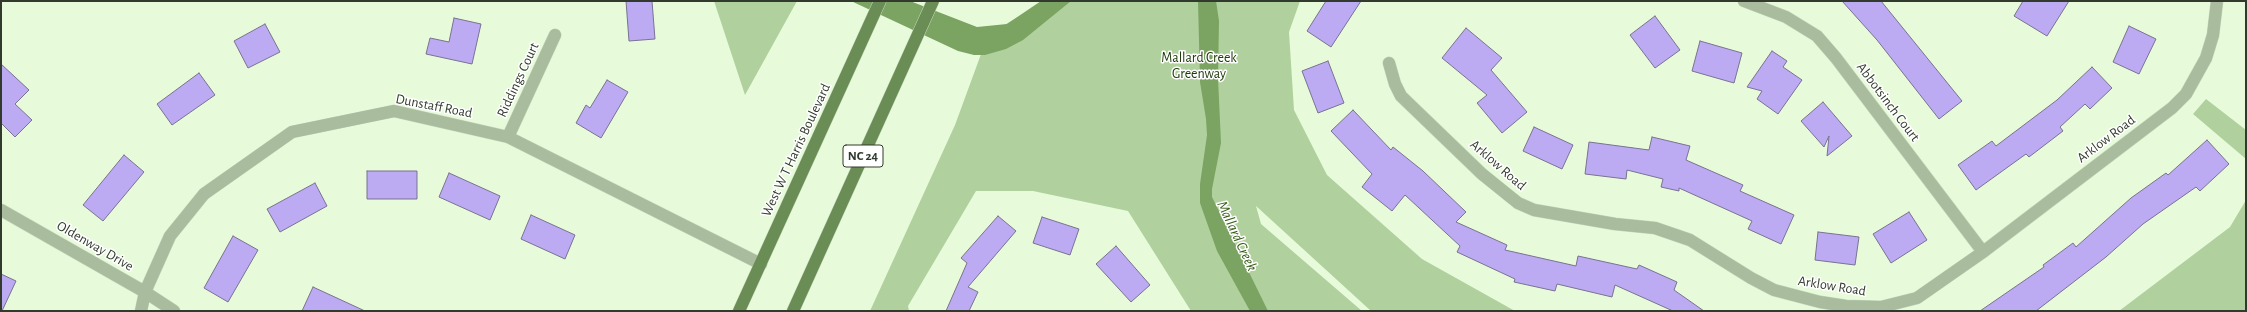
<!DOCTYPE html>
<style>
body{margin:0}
#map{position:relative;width:2247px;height:312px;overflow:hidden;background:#e7fbdb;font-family:"Alegreya Sans",sans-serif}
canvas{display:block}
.frame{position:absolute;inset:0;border:2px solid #323a2d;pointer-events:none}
</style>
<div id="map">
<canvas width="2247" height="312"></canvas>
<div class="frame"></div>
</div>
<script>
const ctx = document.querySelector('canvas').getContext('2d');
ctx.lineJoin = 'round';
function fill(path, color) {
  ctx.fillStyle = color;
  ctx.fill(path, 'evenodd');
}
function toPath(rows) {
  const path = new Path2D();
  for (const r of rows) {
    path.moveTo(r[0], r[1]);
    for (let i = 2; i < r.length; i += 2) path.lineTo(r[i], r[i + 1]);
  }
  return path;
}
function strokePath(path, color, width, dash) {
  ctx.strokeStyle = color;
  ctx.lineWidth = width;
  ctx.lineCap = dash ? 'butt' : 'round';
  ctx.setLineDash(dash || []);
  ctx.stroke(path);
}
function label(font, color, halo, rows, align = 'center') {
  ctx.font = font + ' "Alegreya Sans",sans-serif';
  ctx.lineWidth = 3;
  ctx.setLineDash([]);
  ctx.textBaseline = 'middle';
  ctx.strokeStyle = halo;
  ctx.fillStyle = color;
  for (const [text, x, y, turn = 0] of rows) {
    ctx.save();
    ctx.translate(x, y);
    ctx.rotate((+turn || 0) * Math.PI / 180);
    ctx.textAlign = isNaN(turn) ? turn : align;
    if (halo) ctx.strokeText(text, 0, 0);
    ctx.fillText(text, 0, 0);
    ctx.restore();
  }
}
fill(toPath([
 [714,1,797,1,745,95],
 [1044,1,1300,1,1289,32,1294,110,1327,175,1422,259,1515,311,1371,311,1256,206,1261,224,1362,311,1191,311,1128,211,1033,191,976,191,908,306,909,311,870,311,955,125,988,35],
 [2206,99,2246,130,2246,159,2193,114],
 [2246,200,2246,311,2119,311,2230,227]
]), '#b0d19d');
fill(toPath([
 [851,1,910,1,977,27,1007,24,1041,1,1071,1,1023,40,1006,49,985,55,974,55,958,51],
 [1198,1,1216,1,1219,21,1218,78,1221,143,1212,189,1212,197,1268,311,1250,311,1217,251,1200,203,1200,184,1207,135,1206,119,1200,82]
]), '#7ba361');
const building = toPath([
 [626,1,652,1,655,39,629,41,626,1],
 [1326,1,1361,1,1331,47,1307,31,1326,1],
 [1842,1,1881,1,1962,101,1939,119,1877,40,1842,1],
 [2023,1,2069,1,2047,36,2014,16,2023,1],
 [1655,16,1680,50,1655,68,1630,35,1655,16],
 [454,18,481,24,472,64,426,54,430,38,449,42,454,18],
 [265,24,280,52,248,68,234,41,265,24],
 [2129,26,2156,39,2139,74,2113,62,2129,26],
 [1466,28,1502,58,1491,70,1527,112,1502,133,1477,103,1487,95,1442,58,1466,28],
 [1700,41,1742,53,1734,83,1692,71,1700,41],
 [1772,51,1787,61,1783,67,1802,80,1778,114,1757,99,1762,91,1747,87,1772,51],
 [1328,61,1344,103,1318,113,1302,71,1328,61],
 [1,64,29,90,15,104,32,120,15,137,1,123,1,64],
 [2092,67,2112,88,2090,109,2085,104,2060,127,2063,131,2029,157,2026,154,1976,190,1958,165,1992,141,1996,146,2057,100,2092,67],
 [199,73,215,95,172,125,157,104,199,73],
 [607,80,628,92,601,138,576,123,586,105,590,108,607,80],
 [1823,102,1852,136,1827,156,1829,136,1824,147,1801,121,1823,102],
 [1353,110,1391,150,1393,147,1423,171,1466,212,1456,222,1507,245,1505,250,1576,266,1578,256,1637,269,1639,265,1677,282,1674,290,1704,311,1673,311,1615,285,1612,297,1557,284,1555,291,1514,282,1515,279,1457,252,1460,246,1405,195,1392,211,1362,187,1372,174,1331,131,1353,110],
 [1534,127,1573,145,1562,169,1523,151,1534,127],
 [1652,137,1690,146,1686,160,1743,185,1740,191,1794,215,1781,244,1748,229,1752,221,1679,188,1679,191,1661,187,1663,179,1627,170,1626,179,1585,174,1589,142,1649,150,1652,137],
 [2207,140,2229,164,2200,191,2196,187,2143,224,2106,257,2036,311,1980,311,2044,267,2043,265,2073,243,2076,247,2131,198,2166,173,2168,175,2207,140],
 [124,155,144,172,103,221,83,205,124,155],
 [367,171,417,171,417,199,367,199,367,171],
 [449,173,500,196,490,220,439,197,449,173],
 [315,183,327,206,280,232,267,209,315,183],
 [1909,212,1927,240,1891,263,1873,234,1909,212],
 [531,215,575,235,565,259,521,239,531,215],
 [998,216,1016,231,968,287,978,292,969,311,946,311,967,263,961,258,998,216],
 [1042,217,1079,229,1070,255,1033,243,1042,217],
 [1818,232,1859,237,1855,265,1815,260,1818,232],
 [233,236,258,250,228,302,204,288,233,236],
 [1116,246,1150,285,1131,302,1096,264,1116,246],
 [1,274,16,281,2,311,1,311,1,274],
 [313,287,365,311,302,311,313,287]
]);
fill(building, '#bcaaf2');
strokePath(building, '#797290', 1);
const minor = toPath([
 [1744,1,1786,17,1817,36,1836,58,1983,252],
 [1389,63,1395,84,1401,96,1482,174,1518,203,1534,210,1615,224,1655,228,1690,240,1751,278,1774,290,1820,302,1846,306,1881,307,1917,298,1983,252,2172,108,2186,94,2206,58,2213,35,2217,1],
 [508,137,555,35],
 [1,210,145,292,174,311],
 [141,311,145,292,170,236,204,194,292,132,394,111,508,137,761,264]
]);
const major = toPath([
 [739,311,880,1],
 [793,311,933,1]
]);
strokePath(minor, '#c6d8bc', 13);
strokePath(major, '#c6d8bc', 13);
strokePath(minor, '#a9bc9e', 12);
strokePath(major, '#6a8c55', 12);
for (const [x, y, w] of [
 [863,156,40]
]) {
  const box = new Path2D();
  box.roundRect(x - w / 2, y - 11, w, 22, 3);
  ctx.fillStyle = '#fff';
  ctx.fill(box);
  strokePath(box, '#323a2d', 1);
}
label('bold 13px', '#323a2d', null, [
 ["NC 24",863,156]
]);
label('14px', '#203b0b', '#fff', [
 ["Mallard Creek",1199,58],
 ["Greenway",1199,74]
]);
label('14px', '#323a2d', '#fff', [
 ["Riddings Court",518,80,-65],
 ["Abbotsinch Court",1888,102,53],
 ["Dunstaff Road",434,106,11],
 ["Arklow Road",2106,139,-37],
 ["West W T Harris Boulevard",796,150,-65],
 ["Arklow Road",1498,165,41],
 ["Oldenway Drive",95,246,30],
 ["Arklow Road",1832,286,9]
]);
label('italic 15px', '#355b16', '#fff', [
 ["Mallard Creek",1237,236,65]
]);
</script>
